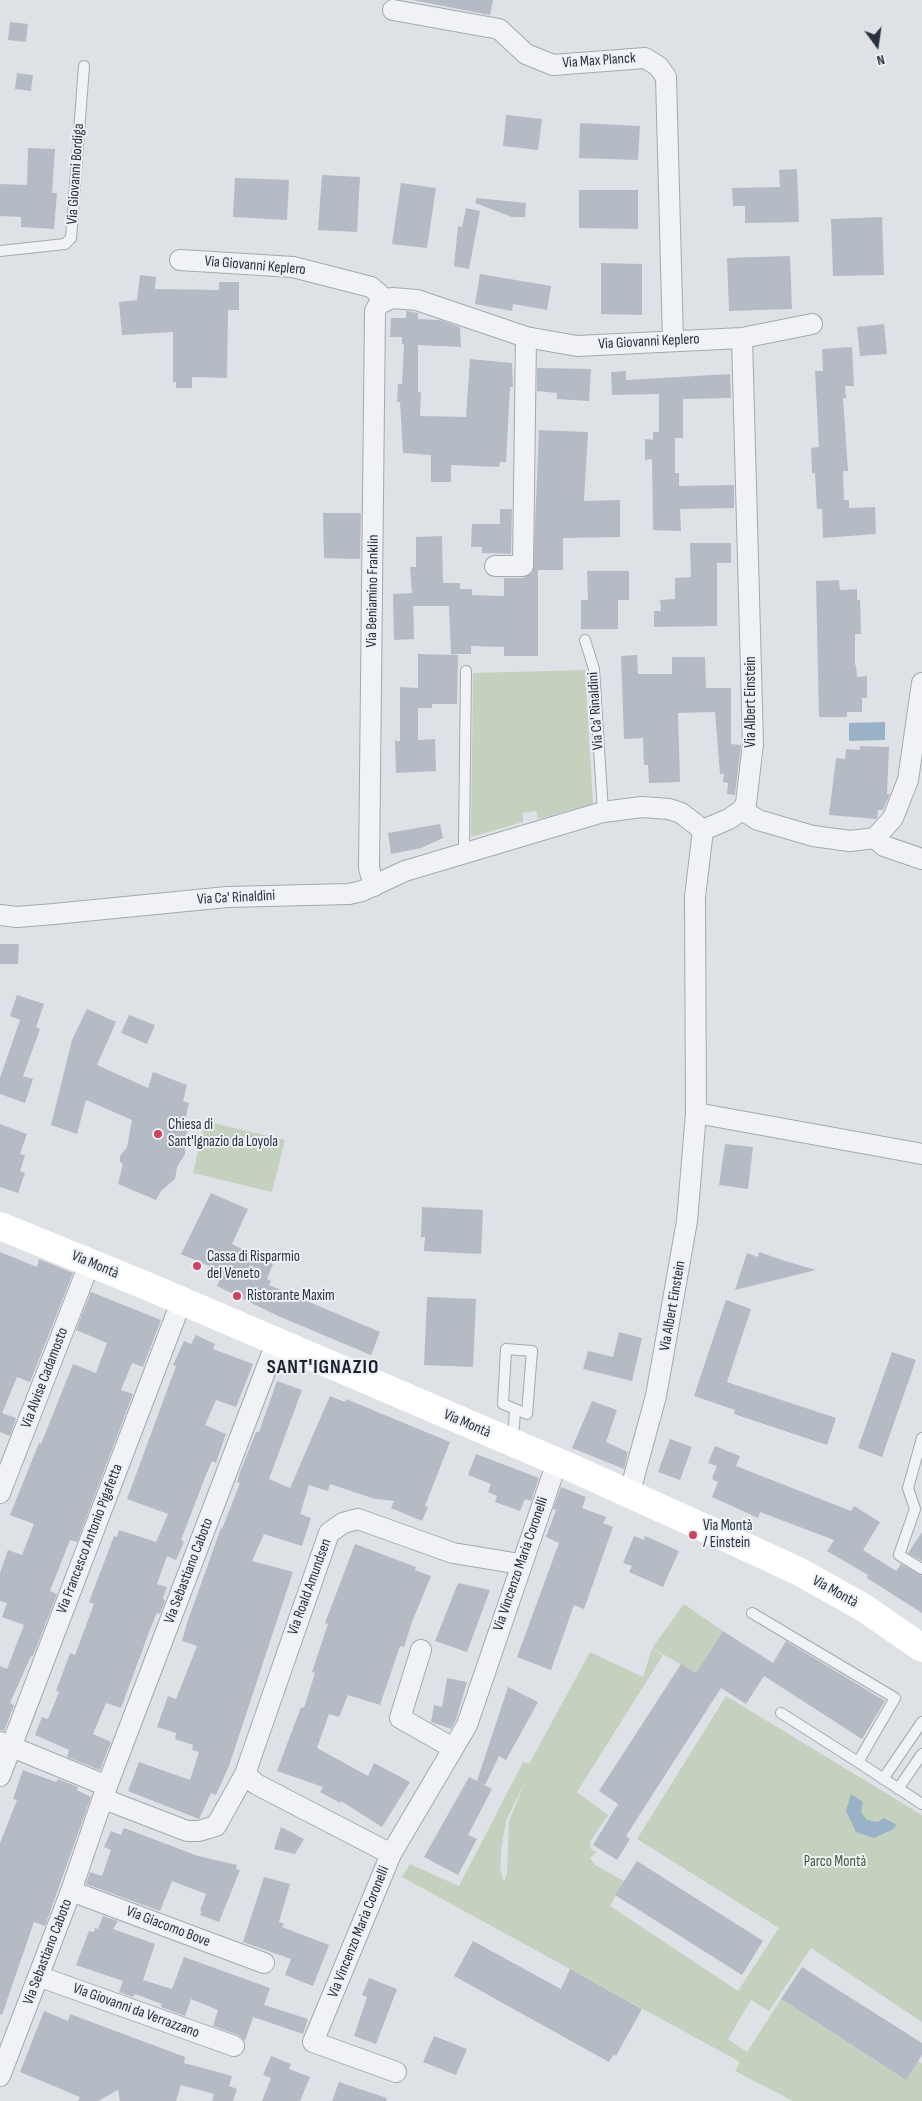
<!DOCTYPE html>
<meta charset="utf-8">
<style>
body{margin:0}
#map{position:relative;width:922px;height:2101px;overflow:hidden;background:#dee2e7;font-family:"Sofia Sans Condensed",sans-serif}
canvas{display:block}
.north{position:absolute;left:852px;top:20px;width:50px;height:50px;-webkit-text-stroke:4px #edf1f5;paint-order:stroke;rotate:166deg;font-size:14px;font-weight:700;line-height:20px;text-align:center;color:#27313e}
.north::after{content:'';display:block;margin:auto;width:18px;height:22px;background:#27313e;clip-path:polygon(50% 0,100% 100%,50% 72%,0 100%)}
</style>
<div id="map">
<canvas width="922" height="2101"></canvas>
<div class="north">N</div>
</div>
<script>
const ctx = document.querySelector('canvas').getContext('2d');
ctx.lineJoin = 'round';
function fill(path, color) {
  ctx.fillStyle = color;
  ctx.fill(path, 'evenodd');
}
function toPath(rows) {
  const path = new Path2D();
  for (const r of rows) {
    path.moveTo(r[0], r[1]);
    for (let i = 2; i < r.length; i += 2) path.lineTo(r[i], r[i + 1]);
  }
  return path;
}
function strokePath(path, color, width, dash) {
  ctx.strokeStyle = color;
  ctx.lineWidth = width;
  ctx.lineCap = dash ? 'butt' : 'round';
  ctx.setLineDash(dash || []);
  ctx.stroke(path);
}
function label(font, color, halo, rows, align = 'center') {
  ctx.font = font + ' "Sofia Sans Condensed",sans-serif';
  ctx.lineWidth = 4;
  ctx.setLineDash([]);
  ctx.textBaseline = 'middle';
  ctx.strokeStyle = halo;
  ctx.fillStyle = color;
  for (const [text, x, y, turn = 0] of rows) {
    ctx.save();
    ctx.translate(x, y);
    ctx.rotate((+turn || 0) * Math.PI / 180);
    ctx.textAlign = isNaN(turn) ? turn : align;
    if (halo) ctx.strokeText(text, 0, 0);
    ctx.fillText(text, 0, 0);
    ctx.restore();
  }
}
fill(toPath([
 [585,670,593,804,538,819,536,811,523,813,523,822,471,837,473,673],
 [205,1121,285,1140,272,1192,193,1173],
 [684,1604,723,1631,696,1673,652,1648],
 [652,1649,663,1655,577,1792,608,1815,590,1842,591,1849,597,1852,590,1858,595,1865,624,1881,610,1906,738,1991,779,1928,637,1839,726,1696,922,1815,922,2022,811,1948,769,2011,751,2000,728,2039,747,2052,781,1999,906,2080,918,2061,922,2064,922,2101,793,2101,735,2071,740,2062,402,1877,410,1864,459,1886,523,1762,529,1764,590,1652,643,1677],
 [525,1782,509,1821,507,1873,504,1882,500,1868,502,1844,506,1821]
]), '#c5d1bf');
fill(toPath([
 [885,722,885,740,849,741,849,723],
 [851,1794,863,1802,861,1812,867,1820,878,1822,884,1818,897,1825,892,1830,874,1838,856,1832,846,1811]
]), '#99b2c7');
fill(toPath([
 [412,0,493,0,490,15],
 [10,22,28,24,26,42,8,40],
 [17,73,33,75,31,91,15,89],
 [506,115,542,119,538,150,503,146],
 [580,123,640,126,638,160,579,158],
 [28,148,55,149,52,193,57,193,54,229,21,227,21,217,0,216,0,184,27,185],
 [797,169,799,222,745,223,745,206,733,206,732,188,780,187,779,170],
 [322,175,360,177,357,232,318,230],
 [235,178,289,180,287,220,233,217],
 [401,183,436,188,427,248,392,244],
 [579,190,638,190,638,229,579,228],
 [477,198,526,203,525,217,512,217,475,203],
 [466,208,480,211,469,269,454,266,458,226,462,227],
 [882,217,884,275,833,276,831,219],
 [790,256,792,309,729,311,727,258],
 [601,263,642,264,642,315,601,314],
 [480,274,551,286,547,310,513,304,512,311,475,304],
 [140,275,156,277,155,289,219,290,219,282,239,282,239,310,228,310,227,378,192,377,192,388,176,388,176,382,173,382,173,332,122,335,119,302,137,300],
 [406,311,418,313,418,319,440,320,460,327,461,347,418,345,418,392,421,392,420,416,466,417,470,359,512,363,513,387,510,387,506,462,500,462,499,467,451,465,451,482,431,482,431,455,403,453,400,402,397,402,398,384,402,384,404,344,402,344,402,337,390,337,391,318,406,318],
 [884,324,887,354,860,356,857,327],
 [852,347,854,386,845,386,846,398,843,398,848,471,843,471,844,500,849,500,849,508,875,507,876,534,823,538,822,509,817,509,815,473,812,473,811,448,819,447,815,371,823,371,822,349],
 [537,368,591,369,589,401,557,399,557,393,537,391],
 [626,371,626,380,730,374,731,398,683,399,683,438,675,438,675,473,679,473,679,486,734,485,734,508,680,509,681,531,653,530,652,459,645,460,645,439,653,440,653,432,659,432,659,394,612,395,611,372],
 [539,430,588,432,584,501,620,500,620,537,563,538,563,570,538,570,538,656,504,656,504,647,471,646,471,654,451,654,449,606,413,606,413,597,414,639,394,640,393,594,412,593,410,567,416,567,416,537,442,536,443,583,460,583,460,589,472,589,472,595,504,596,504,578,523,578,533,572],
 [500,509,512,509,511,554,482,553,482,547,471,547,472,524,500,524],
 [323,513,361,513,360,559,324,558],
 [690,543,731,543,731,563,717,563,717,626,654,627,654,611,661,611,660,600,675,599,675,578,691,577],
 [587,571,629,571,629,600,618,600,618,629,581,629,581,600,588,600],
 [839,580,840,590,857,589,857,600,860,600,861,634,855,634,855,665,856,665,857,677,867,676,867,698,862,698,862,712,847,712,847,717,819,717,816,581],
 [418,654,458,655,457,704,432,704,432,708,418,708,418,740,435,739,436,771,396,773,395,741,400,741,400,687,418,688],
 [637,655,638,674,672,674,672,657,705,657,706,688,731,688,731,744,741,745,735,795,727,794,728,783,723,782,724,774,720,774,715,712,678,713,680,782,649,783,648,765,644,765,643,738,624,739,621,656],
 [860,746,889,747,887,794,890,794,883,810,878,810,877,819,829,815,836,758,845,759,846,749,860,750],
 [440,824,443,838,421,848,391,854,388,833],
 [0,944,19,944,18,964,0,964],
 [17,995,44,1004,36,1027,40,1029,23,1076,33,1079,25,1103,0,1094,0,1078,20,1020,10,1016],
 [87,1009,116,1022,97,1065,148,1088,153,1072,187,1085,183,1101,189,1103,184,1125,189,1127,185,1137,185,1154,177,1167,175,1179,161,1191,156,1200,118,1184,123,1164,120,1162,120,1156,127,1147,132,1120,86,1100,77,1134,51,1125,72,1040],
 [129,1015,155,1025,147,1044,121,1033],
 [0,1124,27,1134,20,1154,25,1156,20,1171,25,1173,18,1193,0,1187],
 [725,1144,753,1147,748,1189,719,1185],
 [211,1193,248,1209,232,1244,273,1264,267,1279,271,1281,269,1285,380,1332,371,1355,278,1316,217,1286,223,1272,181,1254],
 [422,1207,483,1210,481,1254,424,1251,425,1237,421,1237],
 [0,1252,37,1267,39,1259,73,1273,30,1382,17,1377,2,1413,16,1418,10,1436,0,1432],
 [759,1252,785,1261,816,1270,735,1290,747,1253,758,1257],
 [91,1292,161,1320,143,1367,132,1363,121,1390,133,1394,77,1542,70,1540,50,1591,57,1594,33,1656,31,1656,10,1703,14,1705,4,1731,0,1730,0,1666,7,1669,24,1625,2,1617,7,1603,0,1601,0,1573,8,1550,22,1555,34,1524,10,1515,39,1443,41,1444,73,1364,96,1373,107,1343,76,1330],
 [427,1297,476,1299,473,1367,424,1365],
 [726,1300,751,1309,727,1382,836,1418,827,1445,734,1414,735,1410,694,1396],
 [619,1332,642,1338,632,1381,583,1369,588,1351,613,1357],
 [196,1335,215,1344,213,1349,253,1364,236,1407,216,1400,205,1425,226,1434,216,1463,212,1461,206,1475,181,1540,184,1542,176,1560,167,1556,157,1584,167,1587,163,1598,165,1601,160,1614,157,1613,151,1627,121,1708,106,1703,93,1734,111,1742,100,1770,67,1757,69,1750,35,1735,42,1717,48,1719,59,1692,56,1691,70,1653,75,1655,94,1604,89,1602,114,1536,117,1537,119,1530,156,1542,168,1514,127,1499,176,1366,173,1365,184,1341,191,1344],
 [892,1352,916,1360,882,1457,858,1448],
 [277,1381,302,1390,269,1479,290,1488,330,1396,345,1402,346,1399,450,1442,425,1506,428,1507,422,1521,391,1508,394,1501,375,1499,330,1484,328,1491,309,1485,300,1514,311,1518,302,1546,264,1534,252,1561,293,1572,229,1766,216,1795,211,1793,199,1819,128,1791,139,1762,190,1780,199,1752,192,1750,193,1745,175,1739,176,1733,157,1727,168,1696,176,1699,197,1646,182,1641,187,1623,221,1528,222,1529,240,1483,237,1482,240,1472,256,1432,259,1432],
 [592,1401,617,1410,606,1442,628,1452,624,1469,572,1448],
 [670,1439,692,1447,680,1480,658,1472],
 [715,1446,740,1456,736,1466,851,1511,854,1506,880,1522,863,1550,896,1571,901,1564,922,1576,922,1613,867,1578,868,1575,827,1551,834,1540,760,1512,758,1518,712,1497,718,1482,712,1479,717,1466,708,1463],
 [476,1454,539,1478,531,1501,525,1499,520,1511,495,1502,497,1496,488,1492,491,1484,468,1475],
 [561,1487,586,1497,582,1508,606,1517,603,1523,613,1527,584,1609,574,1605,551,1670,517,1657,559,1543,546,1537,556,1510,553,1509],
 [922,1532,922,1561,908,1553],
 [634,1536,644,1540,645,1536,679,1551,663,1587,629,1572,632,1566,623,1563],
 [355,1544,416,1567,415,1570,431,1576,412,1622,404,1647,400,1646,380,1705,348,1695,339,1717,329,1714,317,1748,368,1776,374,1763,410,1782,382,1827,341,1801,340,1803,320,1792,323,1787,277,1771,301,1707,304,1708,315,1673,312,1672,328,1624,325,1623],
 [458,1583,490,1590,467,1652,435,1641],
 [723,1631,773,1663,786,1641,885,1701,862,1739,764,1676,746,1704,721,1688,626,1836,630,1839,617,1860,593,1845,618,1804,599,1791,681,1664,696,1673],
 [447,1678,467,1682,456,1720,451,1729,431,1722,434,1705,442,1707],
 [508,1687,538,1702,506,1760,499,1756,485,1785,478,1782,492,1789,468,1835,477,1839,458,1875,424,1857,469,1777,477,1781],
 [23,1770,56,1782,58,1779,78,1787,77,1790,91,1797,45,1926,34,1922,2,2015,0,2014,0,1843,17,1800,13,1799],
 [281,1827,304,1839,295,1854,274,1849],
 [124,1828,198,1856,237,1865,236,1869,240,1870,219,1922,200,1915,202,1912,200,1911,206,1894,172,1881,160,1911,86,1884,90,1872,102,1876,111,1850,104,1847,111,1831,121,1835],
 [637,1861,763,1941,742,1975,615,1895],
 [264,1877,290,1884,279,1922,284,1924,282,1927,329,1945,313,1986,285,1975,291,1959,243,1942],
 [103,1916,118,1921,113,1929,155,1944,143,1980,172,1989,184,1957,270,1988,264,2005,308,2019,303,2034,253,2017,245,2041,238,2035,213,2026,218,2010,191,1999,185,2016,161,2007,162,2004,135,1994,133,1997,119,1992,123,1981,76,1965,89,1931,94,1932,95,1928,98,1929],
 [473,1941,561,1989,570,1969,642,2009,616,2056,614,2054,609,2062,454,1976],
 [802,1967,922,2043,922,2055,906,2080,781,1999],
 [369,1978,397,1989,376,2044,354,2036,367,1997,362,1995],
 [44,2011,68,2021,70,2014,185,2057,184,2063,232,2076,229,2086,237,2089,233,2101,212,2101,214,2094,181,2085,176,2101,120,2101,118,2090,98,2101,78,2101,80,2097,20,2072],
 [434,2036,467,2049,456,2075,423,2062],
 [271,2056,291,2064,289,2069,310,2077,300,2101,262,2101,271,2078,263,2075],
 [339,2082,387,2098,386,2101,332,2101]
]), '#b5bbc4');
const lane = toPath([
 [0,251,65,244,71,238,84,66],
 [585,640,594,669,603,812],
 [466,671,464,843,466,854],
 [506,1349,532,1351,527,1414,503,1404,506,1349],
 [922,1438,908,1488,915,1509,899,1555,922,1569],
 [510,1441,514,1427,515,1409],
 [752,1613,895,1698,858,1762,922,1804],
 [781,1713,858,1762],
 [883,1779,922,1722],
 [898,1789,922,1754]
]);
const street = toPath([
 [393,10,499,29,526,54,553,65,645,58,658,66,666,77,673,341],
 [180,260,293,267,371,287,385,299],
 [495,566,523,566,526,337],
 [742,810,758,820,813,836,850,841,875,838,893,818,908,780,922,683],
 [703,830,729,819,742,810,746,803,753,744,742,338],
 [875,838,884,846,922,859],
 [374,886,369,868,375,311,379,304,392,298,417,300,526,337,577,346,742,338,812,324],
 [0,915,17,917,54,914,227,897,349,894,362,891,405,871,603,812,642,807,669,809,681,813,703,830],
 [696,1113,922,1154],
 [0,1493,90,1262],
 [629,1495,656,1396,687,1221,696,1113,695,897,703,830],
 [421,1650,400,1718,453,1748],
 [0,1742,107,1786],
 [245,1774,256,1784,391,1854],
 [0,1776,181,1302],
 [104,1799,187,1831,199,1831,216,1826,245,1774,329,1533,343,1523,358,1519,453,1553,520,1564],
 [71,1891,264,1963],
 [38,1976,234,2046],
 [396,2072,313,2042,391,1854,467,1725,557,1462],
 [0,2076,71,1891,107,1786,276,1343]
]);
strokePath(lane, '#a3a9b1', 12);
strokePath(street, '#a3a9b1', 22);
strokePath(lane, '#f0f2f6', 10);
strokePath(street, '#f0f2f6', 20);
strokePath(toPath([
 [0,1226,147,1286,572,1468,729,1539,800,1572,864,1608,922,1648]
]), '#fff', 28);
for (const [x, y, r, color] of [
 [158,1134,5,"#cb4460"],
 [197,1266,5,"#cb4460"],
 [237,1296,5,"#cb4460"],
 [693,1535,5,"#cb4460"]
]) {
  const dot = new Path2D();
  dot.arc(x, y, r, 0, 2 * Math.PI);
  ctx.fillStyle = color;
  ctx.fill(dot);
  strokePath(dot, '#edf1f5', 2);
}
label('15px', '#27313e', '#edf1f5', [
 ["Via Max Planck",599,61,-4],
 ["Via Giovanni Bordiga",76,174,-86],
 ["Via Giovanni Keplero",255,266,5],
 ["Via Giovanni Keplero",649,342,-3],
 ["Via Beniamino Franklin",373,591,-89],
 ["Via Albert Einstein",751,702,-90],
 ["Via Ca' Rinaldini",596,711,-94],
 ["Via Ca' Rinaldini",236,898,-3],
 ["Via Montà",95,1265,23],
 ["Via Albert Einstein",673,1306,-80],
 ["Via Alvise Cadamosto",45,1378,-69],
 ["Via Montà",467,1424,23],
 ["Via Francesco Antonio Pigafetta",90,1539,-69],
 ["Via Vincenzo Maria Coronelli",521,1564,-71],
 ["Via Sebastiano Caboto",189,1571,-69],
 ["Via Roald Amundsen",310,1587,-70],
 ["Via Montà",835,1592,29],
 ["Via Giacomo Bove",168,1927,21],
 ["Via Vincenzo Maria Coronelli",359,1932,-68],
 ["Via Sebastiano Caboto",48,1952,-69],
 ["Via Giovanni da Verrazzano",136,2011,20]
]);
label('15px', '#27313e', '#edf1f5', [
 ["Chiesa di",168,1125],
 ["Sant'Ignazio da Loyola",168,1142],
 ["Cassa di Risparmio",207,1257],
 ["del Veneto",207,1274],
 ["Ristorante Maxim",247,1296],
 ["Via Montà",703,1526],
 ["/ Einstein",703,1543]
], 'left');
label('15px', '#3e5935', '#edf1f5', [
 ["Parco Montà",835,1862]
]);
ctx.letterSpacing = '1px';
label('bold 20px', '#1a222e', '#edf1f5', [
 ["SANT'IGNAZIO",323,1368]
]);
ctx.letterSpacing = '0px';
</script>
